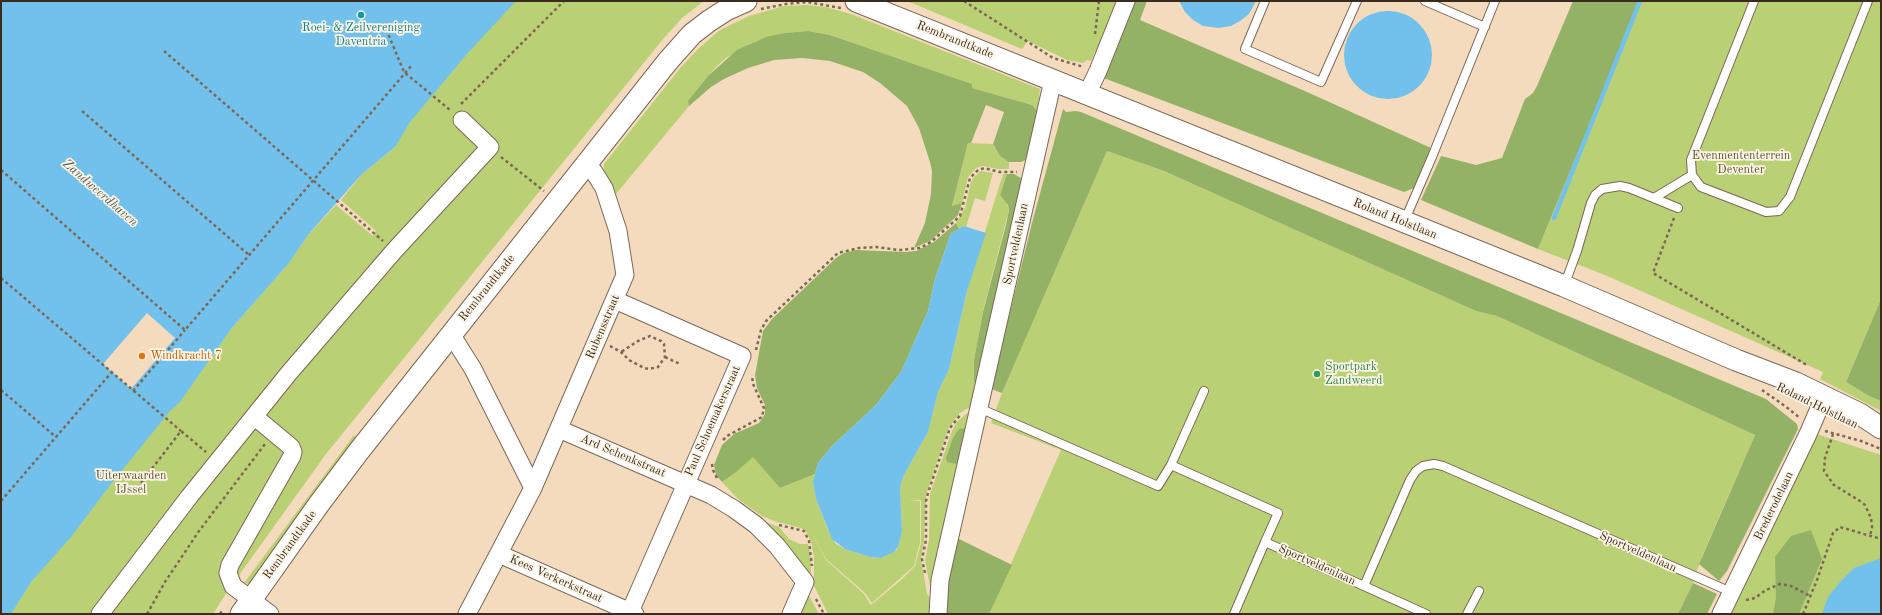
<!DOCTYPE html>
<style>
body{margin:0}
#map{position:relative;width:1882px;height:615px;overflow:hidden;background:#f5dbbe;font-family:"Old Standard TT",serif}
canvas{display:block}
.frame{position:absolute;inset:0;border:2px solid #3b2a1e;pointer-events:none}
</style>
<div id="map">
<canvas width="1882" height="615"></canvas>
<div class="frame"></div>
</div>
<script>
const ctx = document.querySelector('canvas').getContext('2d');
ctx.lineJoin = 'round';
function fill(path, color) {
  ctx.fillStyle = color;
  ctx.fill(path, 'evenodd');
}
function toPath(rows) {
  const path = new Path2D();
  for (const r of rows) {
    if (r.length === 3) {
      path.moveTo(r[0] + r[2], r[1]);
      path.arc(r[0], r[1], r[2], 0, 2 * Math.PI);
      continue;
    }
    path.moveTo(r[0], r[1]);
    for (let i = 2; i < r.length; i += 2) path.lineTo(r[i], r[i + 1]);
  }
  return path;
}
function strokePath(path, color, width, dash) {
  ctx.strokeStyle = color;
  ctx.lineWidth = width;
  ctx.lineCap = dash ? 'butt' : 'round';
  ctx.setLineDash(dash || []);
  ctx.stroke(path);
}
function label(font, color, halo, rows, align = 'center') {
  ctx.font = font + ' "Old Standard TT",serif';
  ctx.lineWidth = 3.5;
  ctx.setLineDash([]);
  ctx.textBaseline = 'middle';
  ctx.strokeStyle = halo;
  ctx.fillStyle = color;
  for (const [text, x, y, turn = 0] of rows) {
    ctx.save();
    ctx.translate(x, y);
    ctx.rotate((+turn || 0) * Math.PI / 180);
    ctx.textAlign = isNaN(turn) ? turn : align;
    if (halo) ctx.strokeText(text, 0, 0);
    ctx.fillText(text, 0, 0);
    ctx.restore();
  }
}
fill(toPath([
 [183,1,704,1,682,18,664,38,326,454,237,578,226,590,227,592,213,614,1,614,1,197,201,371,231,329,289,263,308,235,336,205,373,236,376,231,341,200,362,174,395,147],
 [907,1,1123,1,1095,57,1095,51,1091,61,1087,60,1083,63,1067,60,1028,41,1022,49],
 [1640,1,1881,1,1881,299,1846,382,1869,396,1881,401,1881,411,1820,379,1823,372,1605,275,1538,249],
 [807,5,826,7,851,14,1040,89,1037,111,1032,105,972,88,972,84,830,35,808,31,784,33,756,41,726,58,718,65,709,75,689,106,616,194,604,170,604,164,681,67,699,48,720,30,749,16,784,6],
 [968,143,993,144,1000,156,1009,161,1009,169,998,169,983,166,976,168,968,177,962,203,952,207],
 [1107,151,1164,171,1476,311,1497,316,1755,435,1702,556,1693,583,1678,614,989,614,1061,450,991,423,1002,393],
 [981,171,993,173,985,201,975,198,966,227,964,226,959,229,956,223,965,208,971,182,974,177],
 [1003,174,1007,174,1000,195,1006,201,1009,210,983,311,974,360,974,380,980,384,974,407,966,409,959,414,949,427,926,495,924,541,921,559,927,594,930,598,934,614,828,614,812,582,814,576,814,557,811,542,806,531,801,528,777,522,762,516,738,499,722,482,735,473,753,456,780,488,815,474,813,481,816,499,828,530,836,544,845,549,870,557,881,558,897,550,902,532,900,487,904,475,928,432,938,392,949,369,969,283],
 [908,500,921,500,921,543,915,566,901,580,871,605,864,594,826,560,808,527,826,559,865,593,872,603,914,566,920,543,920,501],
 [967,413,973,413,931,592,925,560,929,540,930,494,952,431,956,423],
 [1817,434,1881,455,1881,614,1727,614],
 [354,435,358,438,251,584,244,583],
 [763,521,779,527,789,539,800,544,808,544,811,559,811,574,808,578],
 [808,594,819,614,798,614]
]), '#bad074');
fill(toPath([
 [1131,1,1147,1,1140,20,1307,92,1431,148,1414,188,1404,192,1101,77],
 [1573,1,1640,1,1538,249,1421,200,1441,156,1476,165,1502,158,1525,99,1533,93,1537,86],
 [808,31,830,35,972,84,972,88,1032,105,1037,111,1030,158,1021,162,1009,162,1000,156,993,144,1004,112,986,105,971,143,968,143,952,206,962,203,958,215,930,241,914,248,925,223,931,194,932,171,930,162,919,128,907,106,880,83,863,72,830,61,802,58,774,60,748,68,724,79,711,87,689,106,688,101,709,75,737,50,766,37,784,33],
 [1063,109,1066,112,1076,111,1081,112,1766,399,1797,424,1798,429,1727,571,1719,581,1699,564,1755,435,1497,316,1476,311,1164,171,1107,151,1002,393,991,389,1032,223],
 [1007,174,1014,174,1026,181,980,384,974,381,974,360,983,312,1006,225,1009,210,1008,205,1000,195],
 [956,223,959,229,951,233,935,279,928,311,901,372,876,405,832,446,818,463,815,474,780,488,753,457,735,473,722,482,716,475,714,465,722,445,734,434,759,423,765,414,765,405,757,388,755,375,763,331,772,319,836,258,844,253,856,250,905,252,916,251,934,242],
 [1881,299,1881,401,1869,396,1846,382],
 [964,428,966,432,960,460,956,464,947,462,946,458,953,438,959,429],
 [1811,530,1822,559,1799,614,1773,614,1776,598,1775,557,1791,536],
 [957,538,1012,565,989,614,942,614],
 [1693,583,1717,594,1707,614,1678,614]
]), '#93b266');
fill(toPath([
 [1,1,516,1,467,54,410,122,395,147,362,174,308,235,289,263,231,329,180,402,170,411,111,484,71,537,31,582,11,614,1,614],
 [1179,1,1256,1,1249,14,1240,21,1231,26,1219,28,1203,26,1193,20,1185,12],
 [1388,55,44],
 [964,226,986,233,967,291,949,369,938,392,928,432,904,475,900,487,902,532,898,547,894,552,881,558,870,557,845,549,832,539,816,499,813,481,818,463,832,446,876,405,901,372,928,311,935,279,951,233],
 [1881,558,1881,614,1822,614,1828,597,1842,580,1854,568]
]), '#71c1ec');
fill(toPath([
 [147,313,175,338,131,389,103,364]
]), '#f5dbbe');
strokePath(toPath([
 [1554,218,1640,1]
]), '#71c1ec', 4.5);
const service = toPath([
 [1265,1,1245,49,1321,82,1357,1],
 [1425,1,1485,27],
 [1754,1,1691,160,1692,175,1701,187,1766,212,1779,211,1790,197,1868,1],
 [1654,198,1692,175],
 [1404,222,1432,157,1495,1],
 [1564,286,1577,251,1591,203,1595,195,1602,189,1620,186,1629,188,1678,208],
 [979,408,1158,486,1171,465,1278,513,1265,542,1364,586,1410,480,1416,471,1423,466,1434,464,1443,466,1731,592],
 [1171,465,1204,391],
 [1364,586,1426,614],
 [1234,614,1265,542],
 [1467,614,1479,591]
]);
const minor = toPath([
 [1087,94,1098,71,1126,1],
 [615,300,742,356,629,614],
 [451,334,473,369,533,488],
 [255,417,291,447,293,452,292,456,230,565,228,573,233,586,270,614],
 [559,429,711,495,734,509,756,525,777,546,805,582,791,614],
 [499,554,635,614],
 [100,614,189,497,289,373,394,251,490,147,462,120],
 [467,614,533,488,625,275,618,231,604,188,594,172,586,165],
 [938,614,940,580,1053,80],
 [1721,614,1808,434,1824,397]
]);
const tertiary = toPath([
 [856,1,1564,286,1736,360,1796,383,1860,414,1881,428],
 [241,614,319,504,359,451,668,61,692,34,709,21,726,10,746,1]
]);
strokePath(service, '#7c6856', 10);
strokePath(minor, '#7c6856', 19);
strokePath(tertiary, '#7c6856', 23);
strokePath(toPath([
 [964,1,1053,58,1084,67],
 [761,9,786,4,807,2,841,8],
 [384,24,404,72,450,110],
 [1095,34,1099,1],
 [164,51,383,241],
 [461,104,564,1],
 [82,111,249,255],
 [501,157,544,191],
 [1,170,185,330,412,65],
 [1674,218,1653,273,1805,364,1803,367],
 [1,278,181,431],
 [610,346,621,352,629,360,644,368,649,369,658,367,665,357,664,344,661,341,650,336,638,341,621,352],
 [756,350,761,330,766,321,838,253,859,248,876,247,899,250,920,248,931,242,960,216,970,178,977,171,984,168,999,172,1017,172],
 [665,357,680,364],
 [1,390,56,437],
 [1762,390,1785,406,1800,418],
 [133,391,185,330],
 [1825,431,1861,441,1881,449],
 [1833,434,1825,458,1824,471,1834,485,1860,501,1865,505,1871,518,1872,527,1870,536],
 [723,440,727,436,762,417,764,408,753,384,752,375],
 [712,464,713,470,718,480],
 [141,483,181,431,206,452],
 [1,501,111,373],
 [779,525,804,531,809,541,812,566],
 [925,573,922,559,926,540,926,501,928,493,950,428,961,414],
 [816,599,824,614],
 [1746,600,1755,598,1766,590,1780,584,1791,586,1810,596],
 [147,614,165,582,199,531,265,444],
 [220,614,223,609],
 [1803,614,1817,580,1833,533,1840,527,1881,539]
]), '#7c6856', 2.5, [3, 3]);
strokePath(service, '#fff', 8);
strokePath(minor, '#fff', 17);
strokePath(tertiary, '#fff', 21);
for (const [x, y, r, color] of [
 [361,15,4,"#0f9aa8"],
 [142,356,4,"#e8710a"],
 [1317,374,4,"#2e9e5b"]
]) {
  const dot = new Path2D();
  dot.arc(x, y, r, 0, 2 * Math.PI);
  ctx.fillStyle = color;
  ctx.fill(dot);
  strokePath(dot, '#fcf5e5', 1.5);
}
label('12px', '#0d838f', '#fcf5e5', [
 ["Roei- & Zeilvereniging",361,28],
 ["Daventria",361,42]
]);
label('12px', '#3b2a1e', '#fcf5e5', [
 ["Rembrandtkade",955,40,22],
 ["Roland Holstlaan",1395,219,22],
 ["Sportveldenlaan",1016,244,-78],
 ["Rembrandtkade",487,288,-51],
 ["Rubensstraat",603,327,-67],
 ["Roland Holstlaan",1817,406,26],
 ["Paul Schoemakerstraat",713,421,-66],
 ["Ard Schenkstraat",623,456,23],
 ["Brederodelaan",1774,506,-64],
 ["Rembrandtkade",290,545,-54],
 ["Sportveldenlaan",1638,552,24],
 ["Sportveldenlaan",1317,565,24],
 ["Kees Verkerkstraat",556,579,24]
]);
label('12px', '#5b5434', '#fcf5e5', [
 ["Evenmententerrein",1741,156],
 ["Deventer",1741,170],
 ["Uiterwaarden",131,476],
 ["IJssel",131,490]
]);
label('12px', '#c56008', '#fcf5e5', [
 ["Windkracht 7",150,356]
], 'left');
label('12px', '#27864d', '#fcf5e5', [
 ["Sportpark",1325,367],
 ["Zandweerd",1325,381]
], 'left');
label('italic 13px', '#4b575c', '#fcf5e5', [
 ["Zandweerdhaven",100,193,41]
]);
</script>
